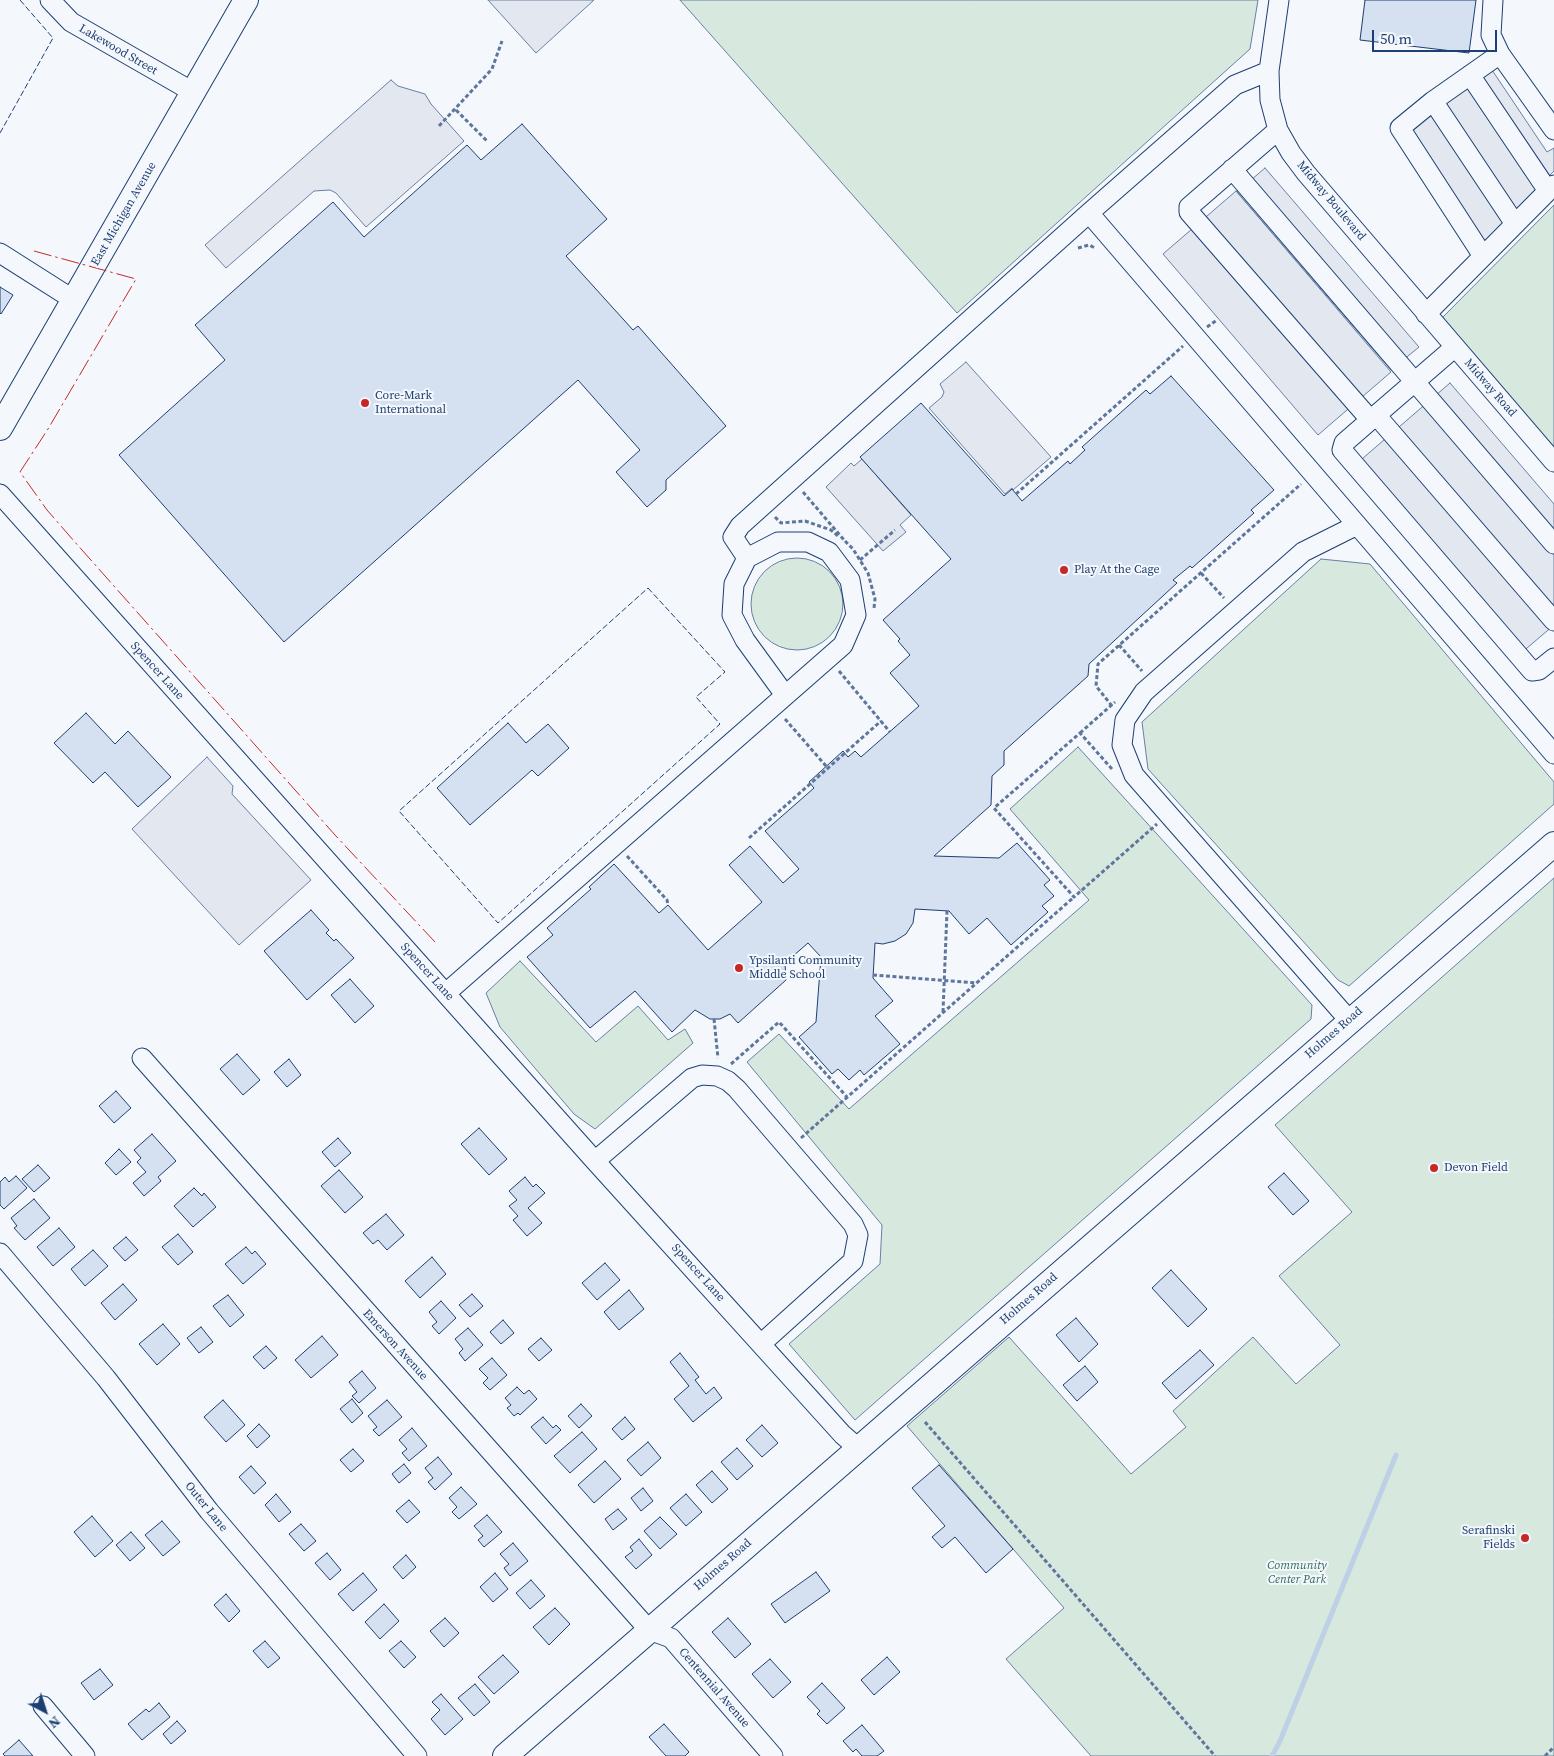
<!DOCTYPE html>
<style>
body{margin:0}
#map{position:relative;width:1554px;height:1756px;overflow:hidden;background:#f4f7fb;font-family:"Source Serif 4",serif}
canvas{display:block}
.north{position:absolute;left:20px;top:1686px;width:50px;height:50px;-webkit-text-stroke:4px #f4f7fb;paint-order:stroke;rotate:140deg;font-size:14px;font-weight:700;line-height:20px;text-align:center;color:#1d3f73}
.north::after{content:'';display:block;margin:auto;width:18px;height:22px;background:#1d3f73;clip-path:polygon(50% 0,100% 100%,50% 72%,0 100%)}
.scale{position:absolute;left:1372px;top:30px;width:125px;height:22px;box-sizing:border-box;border:2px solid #1d3f73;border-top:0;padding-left:6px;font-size:15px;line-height:18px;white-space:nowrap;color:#1d3f73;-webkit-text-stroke:4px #f4f7fb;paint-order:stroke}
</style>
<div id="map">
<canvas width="1554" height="1756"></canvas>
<div class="north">N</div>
<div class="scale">50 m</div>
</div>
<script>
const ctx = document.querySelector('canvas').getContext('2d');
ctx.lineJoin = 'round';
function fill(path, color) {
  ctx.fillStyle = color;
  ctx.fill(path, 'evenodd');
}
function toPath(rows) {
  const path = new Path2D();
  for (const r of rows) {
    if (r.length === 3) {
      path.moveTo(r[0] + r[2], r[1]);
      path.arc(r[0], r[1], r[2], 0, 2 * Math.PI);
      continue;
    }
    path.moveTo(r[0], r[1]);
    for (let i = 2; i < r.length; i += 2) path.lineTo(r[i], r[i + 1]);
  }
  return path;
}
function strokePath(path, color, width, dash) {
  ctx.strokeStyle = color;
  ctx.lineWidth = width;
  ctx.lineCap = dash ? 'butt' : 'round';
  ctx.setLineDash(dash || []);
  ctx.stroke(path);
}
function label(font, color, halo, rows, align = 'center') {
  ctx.font = font + ' "Source Serif 4",serif';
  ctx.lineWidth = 4;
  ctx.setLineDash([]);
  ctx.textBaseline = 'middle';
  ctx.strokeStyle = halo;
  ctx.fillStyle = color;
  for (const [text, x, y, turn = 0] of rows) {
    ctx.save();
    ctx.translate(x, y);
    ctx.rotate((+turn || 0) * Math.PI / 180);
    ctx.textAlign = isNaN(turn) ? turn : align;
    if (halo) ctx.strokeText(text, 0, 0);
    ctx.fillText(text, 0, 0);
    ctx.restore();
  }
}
const green = toPath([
 [680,0,1258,0,1250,49,957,313,680,0],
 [1554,205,1554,450,1441,319,1554,205],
 [797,604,46],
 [1321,559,1370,564,1554,782,1554,804,1349,986,1338,980,1148,769,1142,722,1321,559],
 [1078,747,1312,1005,1311,1019,855,1420,789,1344,880,1264,882,1225,747,1062,779,1034,849,1109,1089,900,1010,809,1078,747],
 [1554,878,1554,1756,1091,1756,1006,1659,1064,1608,907,1426,1009,1337,1131,1474,1186,1427,1173,1411,1253,1337,1296,1384,1340,1345,1279,1276,1352,1212,1275,1125,1554,878],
 [520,961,596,1042,638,1006,668,1040,685,1029,693,1043,595,1129,574,1114,500,1027,486,993,520,961]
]);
fill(green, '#d7e8df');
strokePath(green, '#687fa3', 1);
const parking = toPath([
 [488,0,594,0,536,53,488,0],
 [1490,67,1547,152,1554,148,1554,171,1484,243,1409,129,1490,67],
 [391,80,398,86,425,94,431,104,464,141,366,227,336,193,330,190,314,191,226,268,205,245,391,80],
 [1265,168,1419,347,1391,370,1237,192,1265,168],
 [1236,191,1391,372,1318,435,1163,254,1236,191],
 [966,362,1051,457,1013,490,1012,488,1005,494,929,408,942,397,944,392,940,384,966,362],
 [1450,383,1554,504,1554,625,1513,660,1348,471,1450,383],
 [862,459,911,515,900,525,906,532,883,551,826,487,851,463,854,466,862,459],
 [207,757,233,786,232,794,311,880,239,945,132,829,207,757]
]);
fill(parking, '#e3e8f0');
strokePath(parking, '#687fa3', 1);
strokePath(toPath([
 [1272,1756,1280,1741,1396,1455]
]), '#bed0e5', 5);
const building = toPath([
 [1365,0,1476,0,1469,53,1360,40,1365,0],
 [522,124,607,219,566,256,633,330,638,326,726,426,666,480,666,490,647,507,616,472,640,450,578,380,284,642,119,455,225,360,195,325,333,202,364,237,467,145,481,160,522,124],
 [0,287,13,295,1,314,0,313,0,287],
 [1171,376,1274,490,1251,510,1254,513,1192,568,1190,566,1173,580,1177,583,1089,664,1088,676,1004,751,1004,765,992,776,991,805,934,856,999,858,1017,843,1050,880,1044,885,1054,896,1042,906,1048,912,1011,945,987,918,969,934,949,911,915,909,913,923,906,934,895,941,883,944,875,943,873,978,893,1001,875,1016,900,1044,864,1075,860,1070,849,1080,838,1069,832,1074,799,1037,816,1022,821,957,808,943,785,963,786,980,738,1023,730,1014,720,1019,710,1019,695,1010,672,1032,635,991,590,1028,527,957,553,935,547,928,591,889,589,887,614,864,659,913,668,905,708,950,762,902,729,865,750,846,783,883,799,869,765,831,814,788,809,782,843,751,848,757,855,751,861,757,919,706,890,673,910,655,898,641,900,639,883,620,951,559,860,457,921,403,1004,496,1012,489,1022,501,1068,461,1070,464,1085,450,1082,447,1146,390,1150,394,1171,376],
 [86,713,115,744,128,731,171,777,138,807,105,772,93,783,54,743,86,713],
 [508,723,526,743,548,724,569,748,538,776,532,770,470,825,437,788,508,723],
 [311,910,329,930,326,933,334,941,336,939,354,958,307,1000,264,951,311,910],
 [350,979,374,1006,355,1023,331,995,350,979],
 [237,1054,260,1080,243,1095,220,1069,237,1054],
 [289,1059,301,1075,287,1087,274,1072,289,1059],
 [116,1091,131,1108,114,1123,99,1106,116,1091],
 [479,1128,507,1159,489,1175,461,1144,479,1128],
 [152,1134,176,1161,158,1177,161,1181,144,1196,133,1183,146,1172,137,1162,141,1158,134,1150,152,1134],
 [338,1138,351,1153,335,1167,322,1152,338,1138],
 [119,1149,131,1162,116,1175,105,1163,119,1149],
 [38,1165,50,1178,34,1192,22,1179,38,1165],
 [339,1170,363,1197,345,1213,321,1186,339,1170],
 [1284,1173,1309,1201,1293,1215,1268,1187,1284,1173],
 [16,1176,27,1188,4,1209,0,1205,0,1182,5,1177,9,1182,16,1176],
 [525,1177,533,1187,536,1184,545,1193,528,1208,542,1223,527,1236,513,1220,518,1216,509,1206,517,1200,509,1191,525,1177],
 [194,1188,202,1196,204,1193,216,1207,193,1227,174,1206,194,1188],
 [34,1199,50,1218,25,1240,14,1228,17,1226,11,1218,34,1199],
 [386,1214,404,1235,387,1250,378,1240,373,1244,363,1233,386,1214],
 [59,1228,75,1247,53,1266,37,1247,59,1228],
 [178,1234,193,1252,178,1265,162,1247,178,1234],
 [126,1237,138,1250,125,1261,113,1248,126,1237],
 [246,1247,252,1254,255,1251,266,1264,243,1284,225,1264,246,1247],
 [93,1250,108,1266,85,1286,71,1269,93,1250],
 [432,1257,446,1274,420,1298,405,1281,432,1257],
 [605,1263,620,1280,597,1300,582,1283,605,1263],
 [1171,1270,1207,1309,1188,1327,1152,1288,1171,1270],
 [123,1284,137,1300,115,1320,101,1303,123,1284],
 [629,1290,644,1309,619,1330,604,1312,629,1290],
 [472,1294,483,1306,470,1317,459,1305,472,1294],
 [228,1295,244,1315,230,1327,213,1306,228,1295],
 [441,1301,456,1318,439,1334,432,1326,437,1322,429,1312,441,1301],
 [1076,1318,1098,1344,1079,1362,1056,1335,1076,1318],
 [503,1320,514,1333,501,1344,490,1332,503,1320],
 [163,1324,180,1344,157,1365,139,1344,163,1324],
 [201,1327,213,1342,199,1353,187,1338,201,1327],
 [468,1328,483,1345,465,1361,459,1353,463,1349,455,1339,468,1328],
 [322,1336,338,1355,311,1378,295,1360,322,1336],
 [541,1338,552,1350,539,1361,528,1349,541,1338],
 [266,1346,277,1358,264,1369,253,1357,266,1346],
 [1200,1350,1214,1365,1176,1399,1162,1383,1200,1350],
 [680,1353,699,1377,695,1380,706,1394,714,1387,722,1398,693,1422,674,1399,689,1386,670,1362,680,1353],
 [492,1358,507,1375,490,1390,483,1383,488,1378,479,1369,492,1358],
 [1085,1366,1098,1382,1077,1401,1063,1385,1085,1366],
 [362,1371,376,1388,359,1403,352,1396,357,1392,349,1382,362,1371],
 [517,1387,524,1394,529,1390,537,1399,520,1415,518,1413,514,1416,507,1408,511,1405,505,1398,517,1387],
 [352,1399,363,1413,352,1423,340,1409,352,1399],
 [223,1400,245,1425,226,1442,204,1417,223,1400],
 [387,1400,402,1417,379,1436,373,1430,377,1427,368,1416,387,1400],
 [581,1404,592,1416,579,1428,568,1416,581,1404],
 [543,1417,553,1428,556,1425,561,1430,546,1444,531,1427,543,1417],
 [625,1417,635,1429,622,1440,612,1429,625,1417],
 [259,1424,270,1436,257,1448,247,1436,259,1424],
 [762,1425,778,1443,762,1457,746,1440,762,1425],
 [412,1428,427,1446,409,1461,402,1453,407,1449,399,1440,412,1428],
 [582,1432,597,1449,570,1473,554,1456,582,1432],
 [648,1442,661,1458,641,1476,627,1460,648,1442],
 [737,1448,753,1466,737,1480,721,1462,737,1448],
 [353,1449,364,1461,351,1472,340,1460,353,1449],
 [438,1457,452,1474,435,1490,428,1482,433,1478,425,1468,438,1457],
 [605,1461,621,1479,594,1503,578,1485,605,1461],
 [404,1464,411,1473,399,1483,392,1474,404,1464],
 [939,1465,1013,1549,986,1573,955,1537,942,1548,932,1537,945,1526,912,1488,939,1465],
 [251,1466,266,1483,254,1494,239,1477,251,1466],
 [712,1471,728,1489,712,1503,696,1485,712,1471],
 [461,1487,477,1504,459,1519,452,1512,457,1507,449,1498,461,1487],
 [643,1488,653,1501,641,1511,631,1498,643,1488],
 [276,1494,291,1512,279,1522,265,1505,276,1494],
 [686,1494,702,1512,686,1526,670,1508,686,1494],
 [409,1500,420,1512,407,1523,396,1511,409,1500],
 [618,1509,627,1519,613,1530,605,1519,618,1509],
 [487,1515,502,1532,484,1547,478,1540,483,1536,474,1526,487,1515],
 [92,1516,113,1541,95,1557,74,1532,92,1516],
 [660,1517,677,1534,660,1549,644,1531,660,1517],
 [162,1521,180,1542,163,1556,145,1535,162,1521],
 [301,1524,316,1541,304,1551,289,1534,301,1524],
 [131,1532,145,1548,130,1561,116,1545,131,1532],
 [639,1539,652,1555,636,1569,625,1557,633,1551,630,1547,639,1539],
 [513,1543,528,1561,510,1576,504,1568,509,1564,500,1554,513,1543],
 [327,1553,341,1570,330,1580,315,1563,327,1553],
 [406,1555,416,1567,403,1579,393,1567,406,1555],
 [816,1572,830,1591,785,1623,771,1604,816,1572],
 [363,1573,377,1590,353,1611,338,1594,363,1573],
 [495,1573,508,1589,493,1602,480,1587,495,1573],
 [531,1580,545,1596,530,1609,516,1593,531,1580],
 [226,1594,240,1611,229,1622,214,1605,226,1594],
 [384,1604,399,1621,380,1639,365,1622,384,1604],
 [555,1608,570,1624,549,1645,533,1627,555,1608],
 [445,1618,459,1633,444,1647,430,1631,445,1618],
 [728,1618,751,1644,735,1658,712,1632,728,1618],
 [265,1641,280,1658,268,1668,253,1651,265,1641],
 [401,1641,416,1657,404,1668,389,1651,401,1641],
 [503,1655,519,1672,494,1694,478,1677,503,1655],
 [887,1657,900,1672,874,1695,861,1680,887,1657],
 [770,1659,791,1682,773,1698,752,1674,770,1659],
 [100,1669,113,1685,94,1700,81,1683,100,1669],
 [822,1683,845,1708,827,1724,817,1714,820,1711,807,1697,822,1683],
 [475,1684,490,1702,474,1716,458,1698,475,1684],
 [441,1694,463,1719,445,1735,431,1719,440,1710,432,1702,441,1694],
 [159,1703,170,1717,142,1740,128,1724,146,1709,149,1712,159,1703],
 [177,1721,186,1731,171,1744,163,1734,177,1721],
 [664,1724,689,1752,685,1756,666,1756,649,1737,664,1724],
 [862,1725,884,1751,877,1756,862,1756,856,1749,853,1752,843,1741,862,1725],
 [19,1740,33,1756,5,1756,3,1754,19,1740]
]);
fill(building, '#d5e0f0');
strokePath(building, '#1d3f73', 1);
const minor = toPath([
 [50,0,71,22,193,92],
 [1279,0,1269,71,1270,100,1278,130,1291,153,1306,173,1554,462],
 [1493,0,1491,35,1500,54,1554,130],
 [1470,75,1548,191],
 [1433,101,1515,224],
 [1278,130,1189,207,1189,212,1367,416,1367,423,1344,443,1342,450,1532,671,1539,670,1554,658],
 [1232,169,1554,544],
 [1089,213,1554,754],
 [0,253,74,300],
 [1483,256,1400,128,1433,101,1500,54],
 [1426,314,1554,185],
 [1376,415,1554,621],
 [1367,423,1455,347],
 [0,494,595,1161,843,1435,858,1448],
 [747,558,733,537,740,526,1089,213,1235,85,1269,71],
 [446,993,843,645,856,615,850,580,829,552,808,542,778,542,747,558,734,584,732,615,745,640,785,695],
 [1349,1020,1134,775,1122,745,1125,720,1144,692,1303,552,1357,525],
 [142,1058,649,1630,671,1638,773,1756],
 [595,1161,692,1078,702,1075,717,1076,728,1081,737,1089,853,1224,858,1235,853,1261,762,1343],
 [0,1253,106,1378,209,1511,417,1756],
 [43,1706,85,1756]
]);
const major = toPath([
 [0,428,246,0],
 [505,1756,1554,844]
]);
strokePath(minor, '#1d3f73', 21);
strokePath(major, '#1d3f73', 26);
strokePath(toPath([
 [456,110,487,141],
 [439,126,492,69,502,41],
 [1078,248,1089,245,1095,248],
 [1207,327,1217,320],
 [803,492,844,540],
 [1016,494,1183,346],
 [775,517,781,523,805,521,831,530,838,536],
 [845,541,853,549,868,573,875,599,874,608],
 [860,560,895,530],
 [1201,573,1224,598],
 [1119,645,1142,671],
 [839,671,890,732],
 [1112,706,1096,686,1098,664,1301,484],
 [785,719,826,766],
 [1080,733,1115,702],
 [1112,769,1080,733,994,808,1074,897,1157,824],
 [749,838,881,721],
 [627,856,667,900,668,905],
 [873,975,976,983],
 [943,1012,947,911],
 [714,1019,718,1058],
 [731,1064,779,1022,847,1097],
 [801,1138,1074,897],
 [925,1422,1215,1756],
 [1545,1756,1554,1747]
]), '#5e769c', 3, [4, 2.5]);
strokePath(minor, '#f4f7fb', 19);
strokePath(major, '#f4f7fb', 24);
strokePath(toPath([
 [0,133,53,38,20,0],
 [648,588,725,672,696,697,720,724,498,923,399,811,648,588]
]), '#1d3f73', 1, [6, 2.5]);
strokePath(toPath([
 [34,251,136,279,48,429,20,472,47,510,74,541,335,835,435,942]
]), '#c62828', 1, [18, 4, 2.5, 4]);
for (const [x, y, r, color] of [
 [365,403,5,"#c62828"],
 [1064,570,5,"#c62828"],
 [739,968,5,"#c62828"],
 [1434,1168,5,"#c62828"],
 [1525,1538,5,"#c62828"]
]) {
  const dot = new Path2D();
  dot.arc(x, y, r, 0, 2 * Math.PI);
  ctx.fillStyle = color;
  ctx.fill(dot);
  strokePath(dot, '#f4f7fb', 2);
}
label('12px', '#1d3f73', '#f4f7fb', [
 ["Lakewood Street",118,50,30],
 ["Midway Boulevard",1331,201,50],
 ["East Michigan Avenue",124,214,-60],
 ["Midway Road",1490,388,49],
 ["Spencer Lane",157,671,48],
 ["Spencer Lane",427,972,48],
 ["Holmes Road",1334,1033,-41],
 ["Spencer Lane",698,1273,48],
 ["Holmes Road",1029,1299,-41],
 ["Emerson Avenue",395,1345,48],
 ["Outer Lane",206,1507,51],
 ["Holmes Road",723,1565,-41],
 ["Centennial Avenue",714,1688,49]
]);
label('12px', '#1d3f73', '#f4f7fb', [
 ["Core-Mark",375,396],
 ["International",375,410],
 ["Play At the Cage",1074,570],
 ["Ypsilanti Community",749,961],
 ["Middle School",749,975],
 ["Devon Field",1444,1168],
 ["Serafinski",1515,1531,"right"],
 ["Fields",1515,1545,"right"]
], 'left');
label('italic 12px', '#2c6c60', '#f4f7fb', [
 ["Community",1297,1566],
 ["Center Park",1297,1580]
]);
</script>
